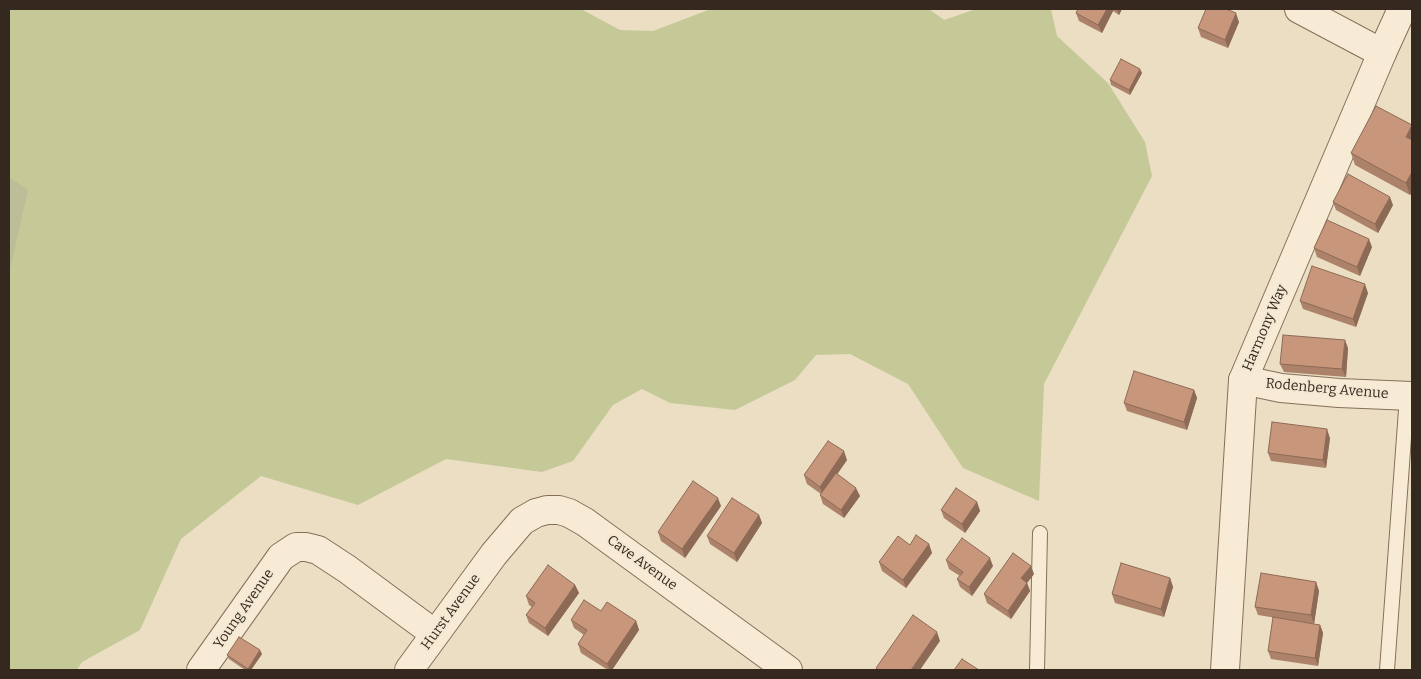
<!DOCTYPE html>
<style>
body{margin:0}
#map{position:relative;width:1421px;height:679px;overflow:hidden;background:#ebdec3;font-family:Bitter,serif}
canvas{display:block}
.frame{position:absolute;inset:0;border:10px solid #35281e;pointer-events:none}
</style>
<div id="map">
<canvas width="1421" height="679"></canvas>
<div class="frame"></div>
</div>
<script>
const ctx = document.querySelector('canvas').getContext('2d');
ctx.lineJoin = 'round';
function fill(path, color) {
  ctx.fillStyle = color;
  ctx.fill(path, 'evenodd');
}
function toPath(rows) {
  const path = new Path2D();
  for (const r of rows) {
    path.moveTo(r[0], r[1]);
    for (let i = 2; i < r.length; i += 2) path.lineTo(r[i], r[i + 1]);
  }
  return path;
}
function strokePath(path, color, width, dash) {
  ctx.strokeStyle = color;
  ctx.lineWidth = width;
  ctx.lineCap = dash ? 'butt' : 'round';
  ctx.setLineDash(dash || []);
  ctx.stroke(path);
}
function label(font, color, halo, rows, align = 'center') {
  ctx.font = font + ' Bitter,serif';
  ctx.lineWidth = 4;
  ctx.setLineDash([]);
  ctx.textBaseline = 'middle';
  ctx.strokeStyle = halo;
  ctx.fillStyle = color;
  for (const [text, x, y, turn = 0] of rows) {
    ctx.save();
    ctx.translate(x, y);
    ctx.rotate((+turn || 0) * Math.PI / 180);
    ctx.textAlign = isNaN(turn) ? turn : align;
    if (halo) ctx.strokeText(text, 0, 0);
    ctx.fillText(text, 0, 0);
    ctx.restore();
  }
}
fill(toPath([
 [9,9,581,9,620,30,653,31,711,9,929,9,944,20,976,9,1051,9,1057,36,1108,83,1145,142,1152,176,1044,384,1039,501,963,468,908,384,850,354,816,355,795,380,735,410,670,403,642,389,613,405,573,461,542,472,446,459,358,505,261,476,181,539,140,630,82,662,77,670,9,670]
]), '#c5c998');
fill(toPath([
 [9,177,28,190,9,274]
]), '#bbbe97');
const service = toPath([
 [1037,670,1040,533],
 [1387,670,1407,396]
]);
const minor = toPath([
 [1299,9,1382,53],
 [1243,380,1281,388,1339,393,1412,396],
 [201,670,281,557,296,547,306,547,318,550,347,569,435,634],
 [409,670,494,554,522,521,536,513,547,510,559,510,569,513,585,522,788,670]
]);
const tertiary = toPath([
 [1225,670,1243,380,1382,53,1402,9]
]);
strokePath(service, '#856f5b', 16);
strokePath(minor, '#856f5b', 30);
strokePath(tertiary, '#856f5b', 30);
strokePath(service, '#f7ebd6', 14);
strokePath(minor, '#f7ebd6', 28);
strokePath(tertiary, '#f7ebd6', 28);
fill(toPath([
 [1078,9,1122,9,1119,15,1113,11,1102,33,1079,21,1076,13],
 [1239,22,1228,48,1201,37,1198,28],
 [1142,73,1130,95,1111,85,1110,80],
 [1412,126,1412,192,1410,195,1355,165,1351,153],
 [1333,202,1393,205,1378,233,1336,210],
 [1372,247,1360,276,1317,257,1314,248],
 [1368,293,1356,327,1303,309,1300,301],
 [1348,348,1346,377,1284,372,1280,364],
 [1194,390,1197,398,1187,430,1127,411,1124,403],
 [1330,438,1326,468,1271,461,1268,453],
 [847,460,837,474,860,496,844,518,823,504,820,495,821,494,807,484,804,475],
 [977,502,980,511,965,533,944,518,941,510],
 [721,506,685,558,661,541,658,532],
 [759,515,762,523,737,562,710,544,707,536],
 [929,544,932,553,906,588,882,571,879,562,910,545],
 [946,560,993,566,972,596,960,587,957,579,960,576,949,569],
 [1034,574,1027,583,1030,591,1011,619,987,603,984,594],
 [1170,578,1173,587,1164,617,1115,603,1112,594],
 [1316,582,1319,591,1314,624,1258,615,1255,607],
 [575,585,579,593,548,636,529,623,526,615,532,607,529,605,526,596],
 [601,611,636,621,639,630,612,670,608,670,581,653,578,644,584,635,574,628,571,620],
 [1320,625,1323,633,1318,666,1271,659,1268,651],
 [262,654,251,670,245,670,229,659,227,655]
]), '#ac826a');
fill(toPath([
 [1107,9,1113,9,1113,11,1102,33,1098,25],
 [1117,9,1122,9,1119,15],
 [1236,13,1239,22,1228,48,1225,40],
 [1140,69,1142,73,1130,95,1129,90],
 [1412,125,1412,144,1406,137],
 [1412,172,1412,192,1410,195,1406,183],
 [1390,197,1393,205,1378,233,1375,224],
 [1369,239,1372,247,1360,276,1357,267],
 [1365,284,1368,293,1356,327,1353,319],
 [1345,340,1348,348,1346,377,1342,369],
 [1194,390,1197,398,1187,430,1184,422],
 [1327,429,1330,438,1326,468,1323,460],
 [844,451,847,460,823,495,820,487],
 [856,488,860,496,844,518,841,510],
 [718,498,721,506,685,558,682,549],
 [977,502,980,511,965,533,962,524],
 [759,515,762,523,737,562,734,553],
 [929,544,932,553,906,588,903,580],
 [990,558,993,566,972,596,969,587],
 [1031,566,1034,574,1027,583,1030,591,1011,619,1008,611,1021,578],
 [1170,578,1173,587,1164,617,1161,609],
 [1316,582,1319,591,1314,624,1311,615],
 [575,585,579,593,548,636,545,628],
 [636,621,639,630,612,670,610,670,607,664],
 [1320,625,1323,633,1318,666,1315,658],
 [937,632,940,641,920,670,911,670],
 [260,650,262,654,251,670,248,670,248,669]
]), '#8c6a56');
const building = toPath([
 [1078,9,1107,9,1098,25,1076,13,1078,9],
 [1206,9,1226,9,1236,13,1225,40,1198,28,1206,9],
 [1121,59,1140,69,1129,90,1110,80,1121,59],
 [1376,106,1412,125,1406,137,1412,140,1412,172,1406,183,1351,153,1376,106],
 [1348,174,1390,197,1375,224,1333,202,1348,174],
 [1327,220,1369,239,1357,267,1314,248,1327,220],
 [1312,266,1365,284,1353,319,1300,301,1312,266],
 [1283,335,1345,340,1342,369,1280,364,1283,335],
 [1134,371,1194,390,1184,422,1124,403,1134,371],
 [1272,422,1327,429,1323,460,1268,453,1272,422],
 [828,441,844,451,820,487,804,475,828,441],
 [836,473,856,488,841,510,820,495,836,473],
 [693,481,718,498,682,549,658,532,693,481],
 [956,488,977,502,962,524,941,510,956,488],
 [732,498,759,515,734,553,707,536,732,498],
 [916,535,929,544,903,580,879,562,898,536,910,545,916,535],
 [962,538,990,558,969,587,957,579,963,572,946,560,962,538],
 [1013,553,1031,566,1021,578,1027,583,1008,611,984,594,1013,553],
 [1121,563,1170,578,1161,609,1112,594,1121,563],
 [548,565,575,585,545,628,526,615,535,603,526,596,548,565],
 [1261,573,1316,582,1311,615,1255,607,1261,573],
 [584,600,601,611,607,602,636,621,607,664,578,644,587,630,571,620,584,600],
 [913,615,937,632,911,670,879,670,876,668,913,615],
 [1273,617,1320,625,1315,658,1268,651,1273,617],
 [239,637,260,650,248,669,227,655,239,637],
 [962,659,979,670,954,670,962,659]
]);
fill(building, '#c8977b');
strokePath(building, '#8c6a56', 1);
label('14px', '#35281e', '#f3e8d2', [
 ["Harmony Way",1265,328,-67],
 ["Rodenberg Avenue",1327,389,5],
 ["Cave Avenue",642,563,36],
 ["Young Avenue",244,609,-55],
 ["Hurst Avenue",451,612,-54]
]);
</script>
